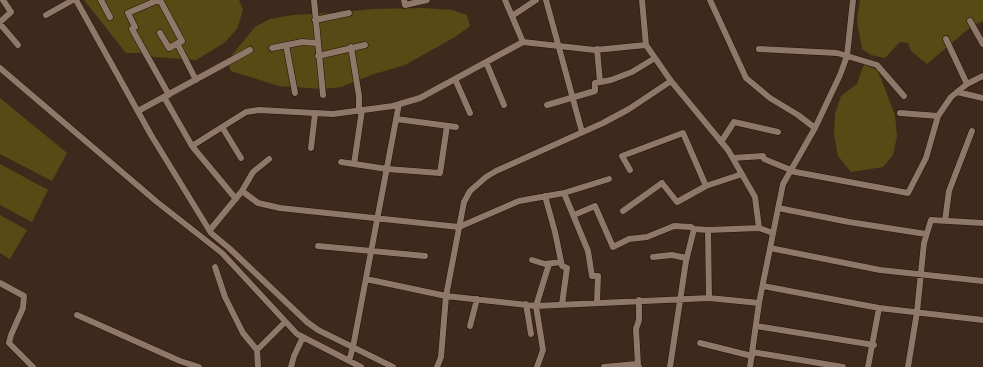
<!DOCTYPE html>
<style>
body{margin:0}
canvas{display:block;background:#3e2a1c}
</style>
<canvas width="983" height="367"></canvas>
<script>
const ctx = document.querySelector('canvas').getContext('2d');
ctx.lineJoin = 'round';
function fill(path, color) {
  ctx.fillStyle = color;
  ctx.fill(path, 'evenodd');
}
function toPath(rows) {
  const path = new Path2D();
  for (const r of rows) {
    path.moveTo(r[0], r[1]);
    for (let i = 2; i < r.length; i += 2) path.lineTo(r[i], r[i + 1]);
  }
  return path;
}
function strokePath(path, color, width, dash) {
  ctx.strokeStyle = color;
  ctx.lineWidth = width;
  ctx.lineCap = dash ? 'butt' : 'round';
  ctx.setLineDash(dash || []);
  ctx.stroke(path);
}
fill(toPath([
 [84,0,239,0,243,10,237,29,224,43,196,60,154,57,141,53,126,53],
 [860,0,983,0,983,21,972,26,927,64,911,51,908,43,900,42,885,58,871,55,862,49,857,21],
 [424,8,452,10,467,15,470,26,455,37,405,65,374,74,341,87,323,89,279,86,231,71,227,61,255,27,270,19,293,15,332,13,373,9],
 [864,64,877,70,882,81,895,115,897,136,893,155,883,167,851,172,838,156,834,135,835,114,841,96,857,84],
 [0,98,67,153,52,181,0,154],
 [0,164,48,190,32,222,0,205],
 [0,215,27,230,10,259,0,253]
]), '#574a14');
const minor = toPath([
 [76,0,151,135,211,233,229,248,307,322,318,330,393,367],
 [101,0,110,17],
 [158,0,128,13,135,27,132,29,169,95],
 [160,0,182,41,169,48,160,33],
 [314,0,323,95],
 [404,0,405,5,427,0],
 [505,0,523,42],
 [546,0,582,132],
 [642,0,646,45,671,81,728,150,755,197,759,228],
 [710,0,746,78,770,98,798,115,815,128,783,184,759,303,750,367],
 [46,15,73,0],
 [512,16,536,0],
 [315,20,349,13],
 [970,21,983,44],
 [0,22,11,12,3,0],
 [0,24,18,45],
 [946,39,967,84],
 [178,45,196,80],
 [286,45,295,93],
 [351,47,359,96,359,111],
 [272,48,302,42,317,43],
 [597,49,600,82],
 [759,49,837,53,877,65,904,96],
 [318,56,365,45],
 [486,62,504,105],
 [0,68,157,202,222,253,297,334,361,367],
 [455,79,470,113],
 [957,92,983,98],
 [164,97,192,146,236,199],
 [547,105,595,91,595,83,611,80,632,72,655,58],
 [138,111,250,50],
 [900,113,938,116],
 [396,119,456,127],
 [222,127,241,158],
 [815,128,840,75,847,56,853,0],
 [721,142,734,122,778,132],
 [192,146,246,112,259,110,333,114,393,106,420,98,523,42,595,50,646,45],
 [311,148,315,114],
 [733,158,763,156,764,159,791,170],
 [341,162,387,169,440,173,447,126],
 [354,164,362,110],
 [630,170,622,156,683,133,706,186],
 [790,171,908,193,926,158,938,116,951,97,967,84,983,76],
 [242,191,258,203,280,208,459,227,519,201,564,193,609,179],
 [564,193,588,251,592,276,598,276,597,302],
 [545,196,555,232,562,266,567,268,562,304],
 [778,208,849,222,926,234],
 [623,211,662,183,677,202,706,186,742,174],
 [574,215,595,206,613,247,629,239,647,237,674,226,691,227,694,229,708,230,759,228,773,233],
 [945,221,949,191,972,131],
 [210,230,242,191,253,172,269,159],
 [708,230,709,298],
 [318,246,425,256],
 [770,248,880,270,983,281],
 [653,257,672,255,686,258],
 [532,260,545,264,561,262],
 [215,267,225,297,243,333,257,350,285,322],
 [366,279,446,296,536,306,709,298,759,303],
 [0,283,24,296,23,308,11,335,9,343,33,367],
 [763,286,879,308,983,320],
 [526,304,531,334],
 [77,315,180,361,199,367],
 [470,326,477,299],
 [756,326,874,345],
 [700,343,752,356],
 [257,350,258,367],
 [752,352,843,367],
 [349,361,353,347,399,104],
 [638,365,636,329,639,320,639,300],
 [291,367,294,356,303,337],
 [437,367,441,357,446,296,464,202,470,191,486,177,496,171,603,123,629,109,671,81],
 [537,367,543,350,536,306,549,264],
 [604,367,637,364,639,367],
 [670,367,686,261,694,229],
 [868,367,879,308],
 [908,367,917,312,924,243,931,220,983,223]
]);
strokePath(minor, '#241205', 7);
strokePath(minor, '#8f7869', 6);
</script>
